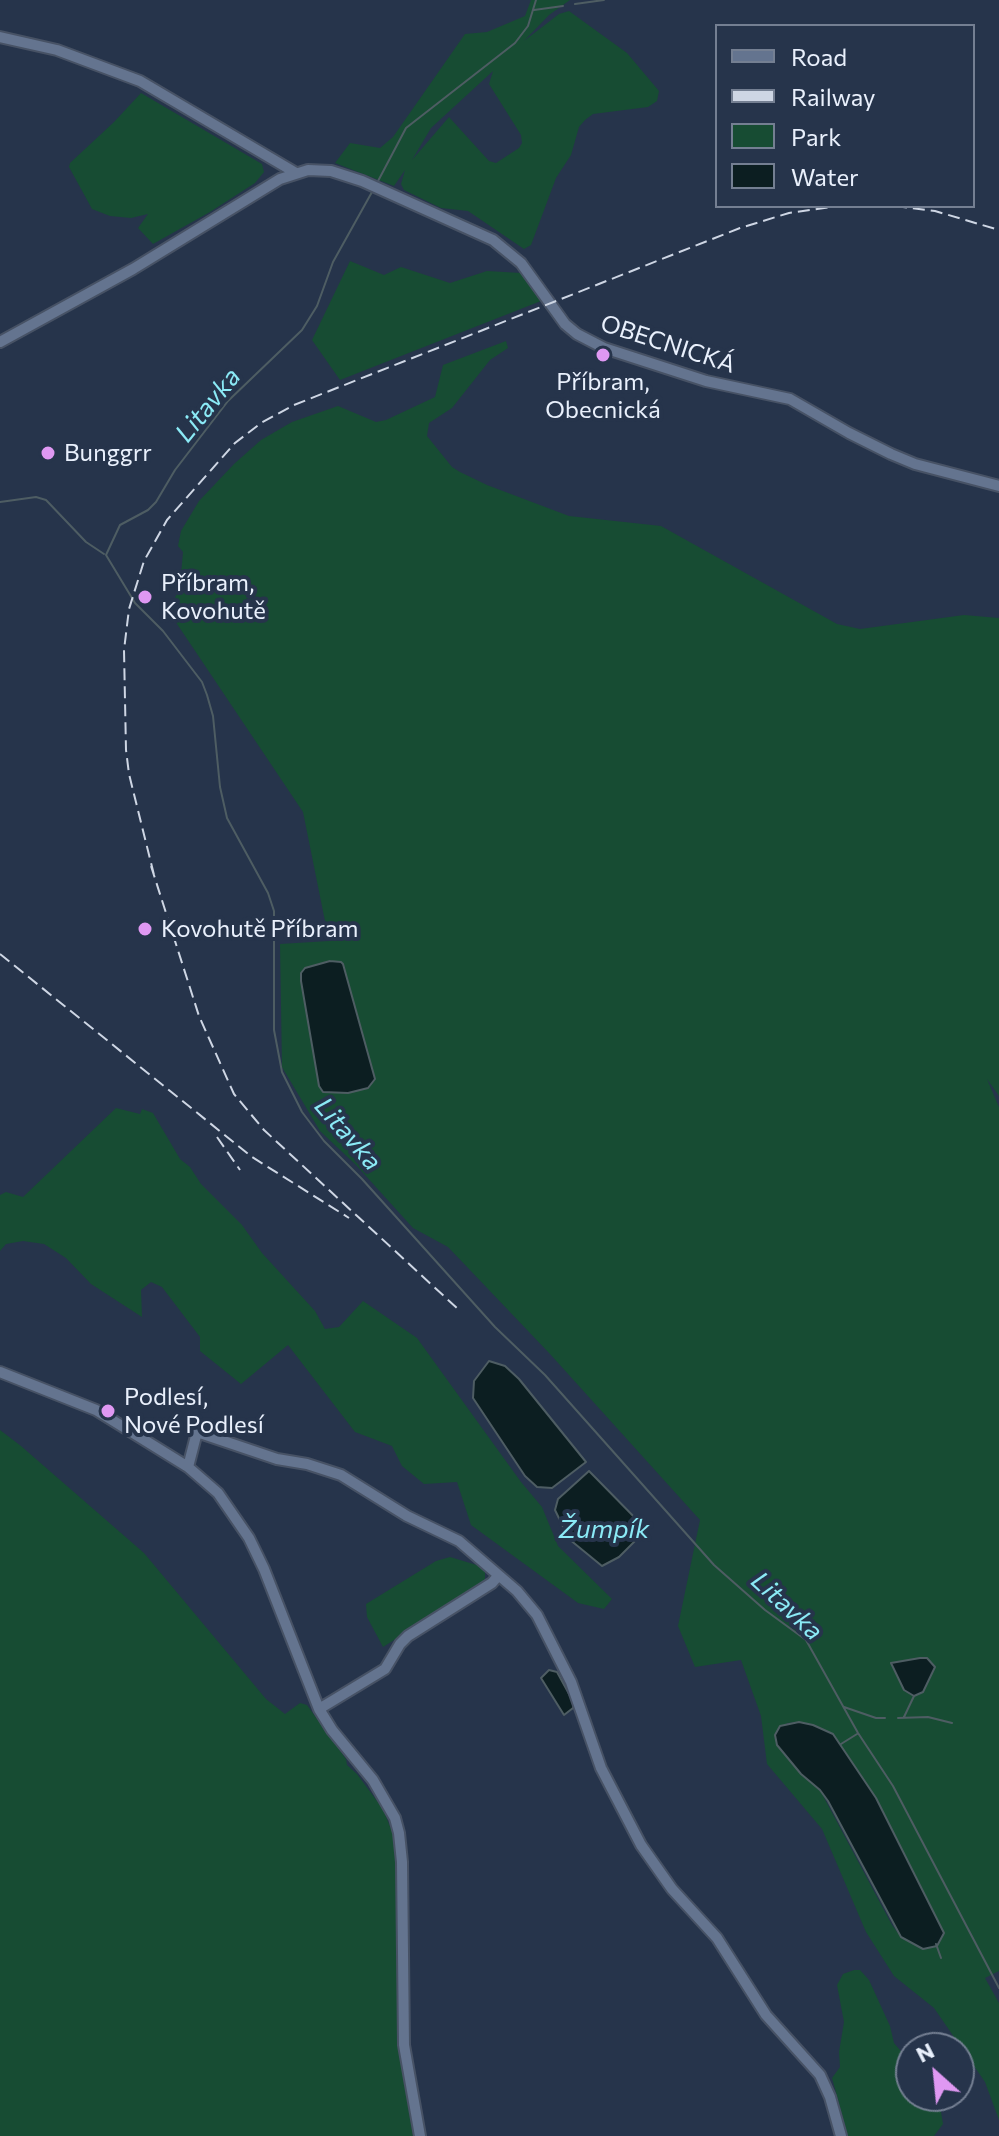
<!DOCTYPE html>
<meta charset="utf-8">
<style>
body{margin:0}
#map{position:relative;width:999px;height:2136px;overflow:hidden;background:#26344b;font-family:Commissioner,sans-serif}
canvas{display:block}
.legend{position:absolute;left:715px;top:24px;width:260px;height:184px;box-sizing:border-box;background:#26344b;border:2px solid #747f92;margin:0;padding:10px 14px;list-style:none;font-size:24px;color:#e9f0fc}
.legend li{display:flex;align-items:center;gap:16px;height:40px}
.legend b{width:40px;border:2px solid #747f92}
.north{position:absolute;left:895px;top:2032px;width:80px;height:80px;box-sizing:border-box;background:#26344b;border:2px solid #747f92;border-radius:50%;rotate:333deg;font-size:22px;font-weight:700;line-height:32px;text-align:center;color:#e9f0fc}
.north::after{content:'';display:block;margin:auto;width:28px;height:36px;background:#df98f2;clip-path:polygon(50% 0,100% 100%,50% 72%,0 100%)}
</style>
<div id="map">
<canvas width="999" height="2136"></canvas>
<ul class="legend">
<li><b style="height:10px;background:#64748f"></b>Road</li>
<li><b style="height:10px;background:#ced6e4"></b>Railway</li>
<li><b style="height:22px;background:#174c33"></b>Park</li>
<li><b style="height:22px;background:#0c1e21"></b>Water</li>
</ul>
<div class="north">N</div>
</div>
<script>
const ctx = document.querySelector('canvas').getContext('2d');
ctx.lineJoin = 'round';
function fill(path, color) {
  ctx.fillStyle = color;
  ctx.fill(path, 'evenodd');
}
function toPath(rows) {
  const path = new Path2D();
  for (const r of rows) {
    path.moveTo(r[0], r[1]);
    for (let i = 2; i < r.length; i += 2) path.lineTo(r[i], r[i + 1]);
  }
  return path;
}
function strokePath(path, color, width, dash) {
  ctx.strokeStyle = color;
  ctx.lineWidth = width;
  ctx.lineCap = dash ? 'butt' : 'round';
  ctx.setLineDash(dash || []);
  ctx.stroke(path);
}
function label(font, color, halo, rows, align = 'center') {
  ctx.font = font + ' Commissioner,sans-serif';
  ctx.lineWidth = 8;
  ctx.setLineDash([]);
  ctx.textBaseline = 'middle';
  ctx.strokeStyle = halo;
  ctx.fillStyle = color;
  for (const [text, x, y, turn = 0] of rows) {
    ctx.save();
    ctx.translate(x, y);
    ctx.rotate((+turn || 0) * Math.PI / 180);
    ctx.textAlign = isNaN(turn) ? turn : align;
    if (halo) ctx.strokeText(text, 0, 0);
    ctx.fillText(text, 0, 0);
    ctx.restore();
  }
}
fill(toPath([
 [531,0,570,0,549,15,524,41,559,14,569,11,627,53,659,91,657,101,648,107,593,114,585,120,579,127,571,155,556,178,531,245,524,249,468,211,441,208,404,190,401,184,405,170,394,186,335,163,350,143,380,148,393,137,465,34,487,32,525,16],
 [493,71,489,84,521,135,522,143,519,148,496,163,489,161,449,117,412,160,431,128],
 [141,93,262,164,264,172,255,183,210,212,153,244,138,228,148,214,131,218,110,216,92,209,69,167,70,163,114,122],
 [350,261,384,275,401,267,450,283,487,271,521,273,541,301,340,380,312,340],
 [506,341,508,348,490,360,452,408,429,423,427,436,452,467,460,472,487,485,569,516,661,526,837,624,860,629,964,615,999,618,999,1096,987,1079,999,1107,999,1971,985,1978,999,2003,999,2120,985,2082,934,2008,894,1976,866,1932,822,1829,767,1764,761,1716,741,1660,695,1667,678,1626,700,1520,550,1354,448,1247,413,1228,356,1165,320,1131,282,1067,280,944,329,941,303,812,169,612,180,586,183,552,178,546,181,531,199,501,234,464,261,440,292,422,338,406,376,422,386,420,435,397,443,365],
 [330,961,340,962,343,965,368,1088,348,1093,323,1092,319,1086,305,968],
 [891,1663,932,1674,923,1692,914,1696,904,1690],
 [799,1722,813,1725,833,1734,881,1807,905,1855,914,1945,901,1937,892,1925,820,1790,796,1768,777,1745,787,1723],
 [116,1108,140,1114,142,1109,153,1113,180,1159,190,1167,201,1184,242,1225,262,1253,315,1311,325,1329,339,1327,363,1301,417,1338,521,1482,542,1507,558,1546,612,1599,604,1609,578,1603,471,1525,457,1482,424,1484,402,1466,392,1446,355,1432,288,1345,241,1384,200,1351,200,1337,162,1287,151,1282,141,1290,142,1317,91,1284,66,1258,44,1244,23,1241,6,1244,0,1251,0,1195,6,1192,23,1197],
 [0,1430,21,1446,144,1553,266,1699,285,1714,300,1703,307,1705,346,1759,347,1765,357,1774,383,1809,393,1834,396,1858,398,2043,413,2136,0,2136],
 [450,1557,480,1566,485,1570,485,1583,383,1647,367,1617,366,1604,436,1561],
 [854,1970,860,1970,869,1980,890,2026,894,2043,911,2063,911,2096,933,2096,940,2106,943,2124,934,2136,848,2136,832,2078,840,2067,839,2052,844,2022,837,1985,843,1974]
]), '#174c33');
const water = toPath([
 [330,961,341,962,343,964,375,1079,368,1088,348,1093,323,1092,319,1086,301,981,301,973,305,968,330,961],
 [489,1361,505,1366,519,1379,586,1462,552,1488,537,1487,525,1476,473,1398,474,1381,489,1361],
 [589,1471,645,1528,645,1531,619,1557,602,1566,569,1539,555,1510,558,1499,589,1471],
 [920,1658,927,1658,935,1667,923,1692,914,1696,904,1690,891,1663,920,1658],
 [549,1670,557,1672,574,1703,573,1708,564,1715,541,1678,549,1670],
 [799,1722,813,1725,833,1734,876,1798,944,1933,937,1946,923,1949,901,1937,828,1801,820,1790,801,1774,777,1745,775,1735,780,1726,799,1722]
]);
fill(water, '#0c1e21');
strokePath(water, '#4e5d63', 2);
strokePath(toPath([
 [575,4,604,0],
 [534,10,563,6],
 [377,183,406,128,515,43,528,26,536,0],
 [372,192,333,262,317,306,302,330,228,401,175,470,156,502,148,510,120,525,106,555,135,603,163,631,202,682,207,695,213,716,220,787,227,818,268,893,274,911,274,1030,282,1072,302,1112,324,1141,362,1179,495,1327,545,1375,714,1565,765,1610,806,1640,858,1733,893,1786,999,1988],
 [0,502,36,497,46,500,86,542,104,554],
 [844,1707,876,1718,885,1718],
 [904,1717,914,1696],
 [898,1718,928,1717,952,1723],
 [841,1744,857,1734],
 [936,1944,941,1958]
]), '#4e5d63', 2);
const minor = toPath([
 [0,37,57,50,140,81,296,173],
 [0,342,133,269,280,179,308,170,331,171,362,181,493,240,521,263,565,324,577,334,604,348,706,381,790,399,849,433,891,454,915,464,999,486],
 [0,1372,96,1410,188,1467,218,1493,249,1538,264,1569,319,1709,332,1730,373,1780,395,1818,399,1833,402,1862,404,2045,420,2136],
 [188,1467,197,1432,277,1459,307,1464,341,1475,407,1516,459,1541,517,1591,537,1615,571,1682,601,1768,641,1845,672,1889,717,1938,766,2015,820,2075,830,2097,841,2136],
 [319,1709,385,1669,400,1644,408,1636,492,1583,498,1576]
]);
strokePath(minor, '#475265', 14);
strokePath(minor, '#64748f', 10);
strokePath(toPath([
 [895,206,935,211,999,230],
 [151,866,199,1016,234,1094,264,1130,459,1310],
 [154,875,129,774,126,750,124,650,129,609,144,561,167,520,235,443,261,423,294,405,740,228,789,213,839,206],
 [0,954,252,1157,349,1218],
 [217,1137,240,1170]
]), '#ced6e4', 2, [12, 6]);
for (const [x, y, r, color] of [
 [603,355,8,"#df98f2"],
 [48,453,8,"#df98f2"],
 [145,597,8,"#df98f2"],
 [145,929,8,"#df98f2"],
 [108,1411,8,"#df98f2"]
]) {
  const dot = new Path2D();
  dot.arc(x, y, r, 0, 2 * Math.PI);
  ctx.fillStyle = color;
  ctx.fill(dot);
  strokePath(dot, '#26344b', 3);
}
label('24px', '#e9f0fc', '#26344b', [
 ["OBECNICKÁ",668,344,18]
]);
label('24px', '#e9f0fc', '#26344b', [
 ["Příbram,",603,382,"center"],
 ["Obecnická",603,410,"center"],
 ["Bunggrr",64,453],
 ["Příbram,",161,583],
 ["Kovohutě",161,611],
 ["Kovohutě Příbram",161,929],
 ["Podlesí,",124,1397],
 ["Nové Podlesí",124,1425]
], 'left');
label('italic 26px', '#8beaf6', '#26344b', [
 ["Litavka",208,405,-51],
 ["Litavka",348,1134,49],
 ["Žumpík",604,1529],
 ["Litavka",787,1606,43]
]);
</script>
